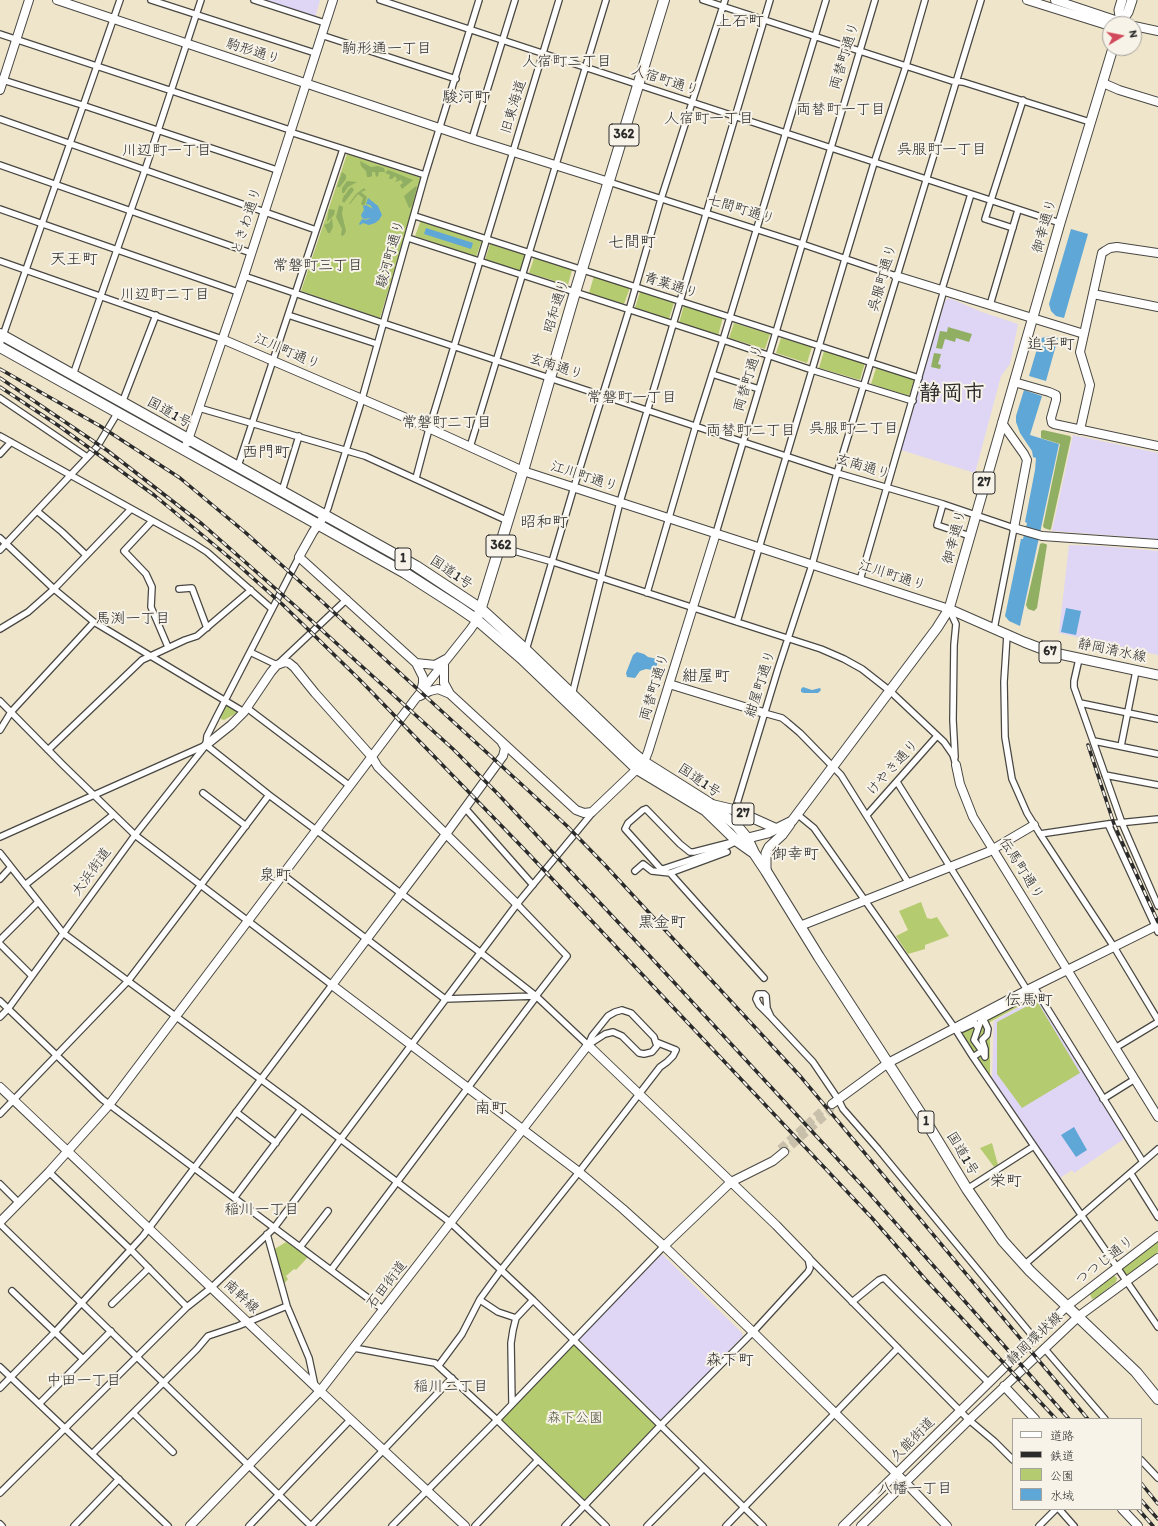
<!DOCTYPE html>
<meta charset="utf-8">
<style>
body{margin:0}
#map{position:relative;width:1158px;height:1526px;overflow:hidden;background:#efe5cb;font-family:Itim,"Klee One",sans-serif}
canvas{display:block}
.legend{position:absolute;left:1012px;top:1418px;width:130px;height:92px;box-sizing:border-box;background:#f7f3e8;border:1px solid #a5a39c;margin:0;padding:5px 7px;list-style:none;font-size:12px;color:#2b2b2b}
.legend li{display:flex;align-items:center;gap:8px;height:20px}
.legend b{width:20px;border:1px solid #a5a39c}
.north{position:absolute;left:1102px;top:16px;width:40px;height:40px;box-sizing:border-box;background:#f7f3e8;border:1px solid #a5a39c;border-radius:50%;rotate:80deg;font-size:11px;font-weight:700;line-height:16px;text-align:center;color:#2b2b2b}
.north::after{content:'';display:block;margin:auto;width:14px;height:18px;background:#d1495b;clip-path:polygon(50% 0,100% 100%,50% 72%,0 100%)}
</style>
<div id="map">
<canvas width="1158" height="1526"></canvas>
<ul class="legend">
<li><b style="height:5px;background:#fff"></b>道路</li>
<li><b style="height:5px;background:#2b2b2b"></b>鉄道</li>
<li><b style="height:11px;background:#b5cb6f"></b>公園</li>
<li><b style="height:11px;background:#5fa7d6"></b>水域</li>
</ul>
<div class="north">N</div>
</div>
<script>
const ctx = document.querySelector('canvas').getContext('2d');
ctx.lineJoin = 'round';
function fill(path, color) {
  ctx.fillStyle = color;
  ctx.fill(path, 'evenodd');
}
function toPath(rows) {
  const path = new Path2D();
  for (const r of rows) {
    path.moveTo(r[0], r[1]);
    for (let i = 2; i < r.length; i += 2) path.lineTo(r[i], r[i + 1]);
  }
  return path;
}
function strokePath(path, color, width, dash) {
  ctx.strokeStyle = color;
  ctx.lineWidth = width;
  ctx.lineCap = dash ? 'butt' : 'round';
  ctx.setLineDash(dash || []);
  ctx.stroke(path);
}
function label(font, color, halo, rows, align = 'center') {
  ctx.font = font + ' Itim,"Klee One",sans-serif';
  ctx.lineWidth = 4;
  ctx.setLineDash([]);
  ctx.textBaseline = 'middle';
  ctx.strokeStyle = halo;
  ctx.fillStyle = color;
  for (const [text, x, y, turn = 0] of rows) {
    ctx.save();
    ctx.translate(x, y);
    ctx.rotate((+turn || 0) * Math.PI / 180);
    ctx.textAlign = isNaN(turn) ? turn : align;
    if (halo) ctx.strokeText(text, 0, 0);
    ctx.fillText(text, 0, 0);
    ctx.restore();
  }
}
fill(toPath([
 [263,0,320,0,315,18],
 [949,298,982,312,1018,324,1010,364,1001,376,975,473,901,450,945,301],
 [1073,435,1158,453,1158,539,1052,531],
 [1069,545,1100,546,1158,551,1158,655,1059,633],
 [1034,998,1038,999,1124,1139,1074,1173,1072,1170,1060,1178,992,1078,994,1021],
 [662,1254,742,1333,743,1336,663,1419,660,1419,580,1340,580,1337]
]), '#dfd5f5');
fill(toPath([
 [347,154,422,178,380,318,301,291],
 [421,220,482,240,476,257,415,236],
 [490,244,525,255,520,271,485,260],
 [534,258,572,270,568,285,529,273],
 [594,276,630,288,624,304,589,293],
 [640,292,674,303,669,319,635,308],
 [684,305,723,317,718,336,679,323],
 [734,323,770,334,765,349,729,338],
 [781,338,812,347,807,363,776,353],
 [824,351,865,363,860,380,819,368],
 [876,368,914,380,909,396,871,384],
 [226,702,238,710,235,714,224,720,221,719,220,716],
 [921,902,927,918,931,919,937,917,949,936,925,945,925,949,908,954,896,936,908,930,899,911],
 [1032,990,1036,997,990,1022,990,1077,954,1027],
 [1037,1001,1080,1073,1022,1108,997,1074,997,1022],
 [992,1143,998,1165,994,1167,980,1148],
 [1158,1240,1158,1252,1129,1274,1126,1275,1124,1273,1122,1268],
 [286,1242,308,1257,296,1270,294,1269,286,1276,288,1279,283,1285,273,1250],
 [1113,1275,1117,1278,1116,1282,1096,1298,1092,1299,1090,1294],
 [574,1344,657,1426,585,1501,501,1419]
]), '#b5cb6f');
fill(toPath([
 [360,161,371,167,378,166,384,168,385,172,379,172,378,176,376,177,375,172,372,172,372,176,370,177,367,177,366,171,361,166],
 [388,170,391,171,413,180,402,189,400,185,403,183,401,180,395,182,397,179,395,176,392,179,389,179,390,175,385,173],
 [342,172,346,175,346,179,340,187,337,187],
 [347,181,357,182,348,187,344,193,342,193,342,188],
 [416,186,417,187,412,205,411,207,409,208,404,196],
 [352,187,354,190,344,203,342,201,344,195,345,195,349,189],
 [364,188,366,190,361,192,367,197,365,204,363,206,361,204,363,198,358,194,350,204,349,204,356,194],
 [339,205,343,207,342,214,346,231,344,235,342,236,341,235,342,229,336,217],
 [329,209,335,210,334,215,327,222],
 [332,218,333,227,330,233,328,233,324,225,329,223],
 [948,327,972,334,969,342,956,338,955,342,945,339,942,349,936,348,940,331,947,332],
 [934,353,941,354,938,364,941,365,940,369,931,367],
 [1043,430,1070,436,1071,438,1051,529,1050,530,1044,528,1043,526,1060,444,1041,438,1041,431],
 [1042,543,1046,544,1047,545,1037,608,1034,611,1028,609,1026,605,1040,544]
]), '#90af62');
fill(toPath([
 [368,198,378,206,382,215,379,220,375,223,369,225,363,223,360,225,359,224,362,219,366,220,371,218,365,219,362,218,361,215,364,210,363,206,366,205,373,209,370,205,366,204],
 [426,228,473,243,471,249,424,234],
 [1071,229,1088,234,1064,318,1056,316,1051,311,1049,304],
 [1050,336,1058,338,1046,381,1029,376,1039,342,1041,338],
 [1024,390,1042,396,1030,435,1059,444,1020,626,1009,621,1005,616,1021,539,1023,539,1027,523,1025,522,1035,470,1036,458,1033,457,1032,451,1020,433,1016,422,1016,416],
 [1066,608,1081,611,1076,635,1061,632],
 [637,652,644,654,648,657,657,659,657,666,653,670,646,669,640,671,635,678,627,677,626,673,633,655],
 [803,687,812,690,820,688,821,690,818,693,804,693,801,692,801,689],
 [1074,1127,1087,1150,1076,1157,1061,1135]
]), '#5fa7d6');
strokePath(toPath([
 [780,1149,825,1108,832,1104,829,1112,784,1152]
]), '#c8c0ab', 8, [8, 4]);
const street = toPath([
 [151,0,315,53],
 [254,0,325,23],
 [380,0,1060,223],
 [703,0,952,81,963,82,1090,122],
 [0,34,290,130],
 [321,35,456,79],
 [0,79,82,105,277,170],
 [0,119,316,230],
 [290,132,425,175],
 [472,139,515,0],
 [0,165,251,253],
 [609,182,802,244,896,276],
 [0,209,238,292],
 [415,216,919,378],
 [1013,228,985,219,1023,100],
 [408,238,723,340,812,370,913,401],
 [0,261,222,339],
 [244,276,383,323,837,473,943,504,1014,528,994,629],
 [942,289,971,194],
 [990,305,1018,210],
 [288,315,377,344],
 [0,344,120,0],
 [712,374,759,389],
 [73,375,145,170,201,0],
 [0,398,87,457],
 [122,403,156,315],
 [199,408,365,456,508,521],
 [0,436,193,543,207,552,272,609],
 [470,447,606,0],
 [0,454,11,442],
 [238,466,343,149],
 [416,478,429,429,559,0],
 [282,491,299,436],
 [943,504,937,525,970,536],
 [37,511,62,532,86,555],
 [325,515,328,508,362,399,425,175,479,0],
 [152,521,124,551,146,574,152,587,151,607,168,647],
 [716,533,875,0],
 [0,538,54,589,94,622,244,712],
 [500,547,553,562,737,622,821,649,844,659,862,669,890,691,944,742,953,755,956,765],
 [0,550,97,447,118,412],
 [860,580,944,290],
 [179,589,192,588,207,628],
 [647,593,696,425,723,340,826,0],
 [949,609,956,624,954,645,953,720,955,757],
 [737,622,845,259,874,163,906,66,925,0],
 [0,629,28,612,54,589,131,509],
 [1007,635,1004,682,1005,737,1012,779,1027,813,1040,834,1114,947,1158,1020],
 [526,650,574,487,629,310,661,199,725,0],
 [250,652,277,665,347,599],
 [1079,659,1074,681,1074,687,1122,823,1158,906],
 [572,695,620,502,770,0],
 [0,701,63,765,135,835,332,985,143,1236,55,1332,0,1388],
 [1080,703,1158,719],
 [247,708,350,786],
 [764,713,782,718,787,722,800,733,841,775,908,882],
 [0,730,11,712,94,622],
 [1094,741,1158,754],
 [206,745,269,795,481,953,536,996,567,956,517,904],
 [1121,746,1136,671],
 [48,750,142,660,185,640,197,636,251,590],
 [1105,775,1158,785],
 [897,782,1027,990],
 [203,793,246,826],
 [465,808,533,885],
 [646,809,680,844,690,852,694,852,737,841,717,851,663,869,660,868,625,829,628,823,643,810,646,809],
 [735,810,778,669,812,565,837,473,981,0],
 [797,814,814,828,954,1027,973,1057,1158,1327],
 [867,815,937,736],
 [1108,824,1158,932],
 [1040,834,1108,824,1158,819],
 [0,837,204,746],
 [0,853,63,933,301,1109,451,1223,533,1300,763,1526],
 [635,871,643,864,652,871,670,873,727,852],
 [670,873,764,978],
 [283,875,445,999,536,996,588,1045],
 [0,879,11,867],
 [25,885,113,815],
 [0,940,38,902],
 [0,944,31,975],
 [1034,987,1143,1162],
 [0,1001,102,1099,384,1310],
 [622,1010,631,1013,654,1037,657,1046,652,1052,644,1054,639,1053,622,1036,613,1032,605,1034,588,1045,592,1036,608,1016,615,1012,622,1010],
 [0,1017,8,1009,135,835,206,745,207,736,217,716,299,557],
 [771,1017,767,1008,766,996,764,994,758,994,756,999,759,1005,771,1017,813,1062,838,1099,843,1109,878,1149,1035,1339],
 [955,1027,962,1029,975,1023,977,1027],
 [1115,1048,1158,1022],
 [982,1051,985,1057,985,1049,982,1040,987,1035,988,1029,983,1018],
 [973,1057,982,1051,974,1040,981,1020,1029,995,1035,988],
 [1103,1099,1135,1079],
 [236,1112,276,1143],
 [0,1114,128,981,269,795],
 [49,1172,131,1250,187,1307],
 [1131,1174,1158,1217],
 [0,1184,19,1203],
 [967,1189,1034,1146],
 [234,1198,301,1109],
 [0,1224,311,1526],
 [267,1234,287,1306,309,1358,315,1386],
 [300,1247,328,1211],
 [810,1259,969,1420,994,1441,1013,1460],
 [1024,1265,1158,1149],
 [331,1270,536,997],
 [12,1291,83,1359],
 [480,1300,498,1312,516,1318],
 [852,1302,879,1280,884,1278,989,1383],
 [112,1304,149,1268],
 [354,1348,435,1363,497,1420,392,1526],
 [1044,1348,1105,1419],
 [439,1365,462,1334,480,1299,501,1270,579,1172,660,1067,667,1062,673,1056,676,1050,656,1042],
 [0,1367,168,1526],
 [39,1404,111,1331],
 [512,1404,511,1343,513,1330,516,1318,533,1300],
 [133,1413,173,1452],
 [92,1454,197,1349,208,1336,238,1326,287,1306],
 [1141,1460,1158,1478],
 [0,1493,187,1307,211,1288,274,1228,517,904,593,812],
 [1059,1509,1074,1526],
 [0,1524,2,1526],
 [74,1526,119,1479],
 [249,1526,350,1420],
 [311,1526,452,1378],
 [475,1526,538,1460],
 [565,1526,660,1426,753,1332,808,1272,810,1268,808,1258],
 [606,1526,497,1420,664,1246],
 [647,1526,704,1468],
 [726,1526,898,1348],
 [1039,1526,1056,1509]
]);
const secondary = toPath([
 [57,0,472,139,609,182],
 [1027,0,1110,26],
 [1055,0,1121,22],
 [1134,26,1158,31],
 [1103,83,1119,90,1158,102],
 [0,90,29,0],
 [896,276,1084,334,1102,253,1105,251,1110,248,1117,247,1158,253],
 [1093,294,1158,307],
 [222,339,411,420,523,471,949,609],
 [1014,382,1049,392,1056,395,1056,400,1051,418,1052,423,1054,424,1158,446],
 [1002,423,1024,454,1027,460,1014,528,1042,536,1158,544],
 [1080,430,1090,385,1080,352,1084,334],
 [187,443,244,276,333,0],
 [325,515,313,532,299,557,416,663,423,677,423,683,421,691],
 [416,663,435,665,446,659],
 [444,665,444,683,450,694,576,810,584,813,592,812,637,769,644,762,648,752,716,533],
 [669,684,764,713],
 [420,696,430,691,438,689,450,694],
 [501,741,505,748,503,756,446,834,332,985,579,1172,623,1209,664,1246,753,1332,905,1482,947,1526],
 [206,745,231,725,244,712,271,672,277,665,285,662,289,663,294,667,315,693,372,757,378,767,517,904],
 [956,765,960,784,973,817,1158,1117],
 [800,926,988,852,1034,825],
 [0,1087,320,1391,465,1526],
 [832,1104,888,1063,1027,990,1158,925],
 [0,1222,49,1172,109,1105,416,698,470,630,477,620],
 [664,1246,731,1182,773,1161,784,1152],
 [1004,1386,1035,1419],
 [1122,1509,1138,1526],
 [190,1526,320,1391,588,1045,776,1225,808,1258],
 [843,1526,1067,1306,1158,1236],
 [861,1526,969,1420,1079,1316,1158,1258]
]);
const primary = toPath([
 [1121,22,1119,10,1122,0],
 [1120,24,1128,12,1132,0],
 [949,609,1024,642,1050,652,1158,675],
 [710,804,735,810,777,829],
 [740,840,768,833,792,821,937,628,949,609,1060,223,1113,48],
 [766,871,766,853,769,847,782,835,790,824]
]);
const highway = toPath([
 [0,334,416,566,481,609,526,650,632,752,644,762,709,803,737,826,747,838,754,853,766,871,819,957,928,1125,967,1189,1003,1241,1030,1271,1136,1372,1158,1399],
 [0,347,405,573,458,607,477,620,521,658,637,769,705,810,737,841,754,853],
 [479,614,523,471,573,299,664,0]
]);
strokePath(street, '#484743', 8);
strokePath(secondary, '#484743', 10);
strokePath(primary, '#484743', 11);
strokePath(highway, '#484743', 12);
strokePath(street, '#fff', 5.5);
strokePath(secondary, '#fff', 8);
strokePath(primary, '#fff', 9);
strokePath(highway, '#fff', 10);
const rail = toPath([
 [0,369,100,426,180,478,246,533,316,596,567,826,604,864,801,1077,1088,1419],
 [0,378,108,451,202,524,302,612,453,749,497,793,646,952,869,1193,1069,1419],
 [0,387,59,426,154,495,236,563,282,604,359,679,525,850,671,1005,872,1218,926,1280,1056,1419],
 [1088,745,1114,824,1158,922],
 [1141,1483,1158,1504],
 [1141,1500,1158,1519],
 [1138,1509,1153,1526]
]);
strokePath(rail, '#2b2b2b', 3.5);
strokePath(rail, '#f7f3e8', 2, [6]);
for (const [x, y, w] of [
 [624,135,30],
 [984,483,22],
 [501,546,30],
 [403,559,16],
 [1050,652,22],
 [743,814,22],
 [926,1122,16]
]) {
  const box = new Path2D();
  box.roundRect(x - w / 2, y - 11, w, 22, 3);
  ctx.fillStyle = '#f7f3e8';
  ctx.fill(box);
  strokePath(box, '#2b2b2b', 1);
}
label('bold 13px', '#2b2b2b', null, [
 ["362",624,135],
 ["27",984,483],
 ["362",501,546],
 ["1",403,559],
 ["67",1050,652],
 ["27",743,814],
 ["1",926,1122]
]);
label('14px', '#2b2b2b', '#f7f3e8', [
 ["駒形通り",253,52,18],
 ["両替町通り",845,56,-73],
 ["人宿町通り",665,81,18],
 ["旧東海道",514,107,-73],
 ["七間町通り",741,210,17],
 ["ときわ通り",247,221,-72],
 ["御幸通り",1045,226,-74],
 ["駿河町通り",391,254,-74],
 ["呉服町通り",883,278,-74],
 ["青葉通り",671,286,18],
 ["昭和通り",557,306,-73],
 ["江川町通り",287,352,23],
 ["玄南通り",556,367,18],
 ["両替町通り",749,378,-73],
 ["国道1号",169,413,29],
 ["玄南通り",863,467,17],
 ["江川町通り",584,477,18],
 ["御幸通り",955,537,-75],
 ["国道1号",451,573,34],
 ["江川町通り",892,576,18],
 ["静岡清水線",1112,651,12],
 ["紺屋町通り",761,684,-72],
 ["両替町通り",655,687,-73],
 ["けやき通り",893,768,-48],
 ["国道1号",699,781,34],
 ["伝馬町通り",1021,869,58],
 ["大浜街道",92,872,-54],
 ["国道1号",962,1154,59],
 ["つつじ通り",1105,1261,-38],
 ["石田街道",387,1285,-52],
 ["南幹線",241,1297,43],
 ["静岡環状線",1035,1339,-43],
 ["久能街道",913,1440,-45]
]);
label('14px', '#4e533c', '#f7f3e8', [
 ["森下公園",575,1418]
]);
label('15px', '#2b2b2b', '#f7f3e8', [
 ["駒形通一丁目",387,49],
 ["人宿町二丁目",567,62],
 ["両替町一丁目",841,110],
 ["人宿町一丁目",709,119],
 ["呉服町一丁目",942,150],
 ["川辺町一丁目",167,151],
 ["常磐町三丁目",318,266],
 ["川辺町二丁目",165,295],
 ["常磐町一丁目",632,398],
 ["常磐町二丁目",447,423],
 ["呉服町二丁目",854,429],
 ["両替町二丁目",751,431],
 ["馬渕一丁目",133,619],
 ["稲川一丁目",262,1210],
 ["中田一丁目",84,1381],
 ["稲川二丁目",451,1387],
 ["八幡一丁目",915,1489]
]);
label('16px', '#2b2b2b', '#f7f3e8', [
 ["上石町",740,22],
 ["駿河町",466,98],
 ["七間町",632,243],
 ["天王町",74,260],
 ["追手町",1051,345],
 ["西門町",266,453],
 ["昭和町",544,523],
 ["紺屋町",706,677],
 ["御幸町",795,855],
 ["泉町",275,876],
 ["黒金町",662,923],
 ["伝馬町",1029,1001],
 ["南町",491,1109],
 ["栄町",1006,1182],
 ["森下町",730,1361]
]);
label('bold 22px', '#2b2b2b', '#f7f3e8', [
 ["静岡市",952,394]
]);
</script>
